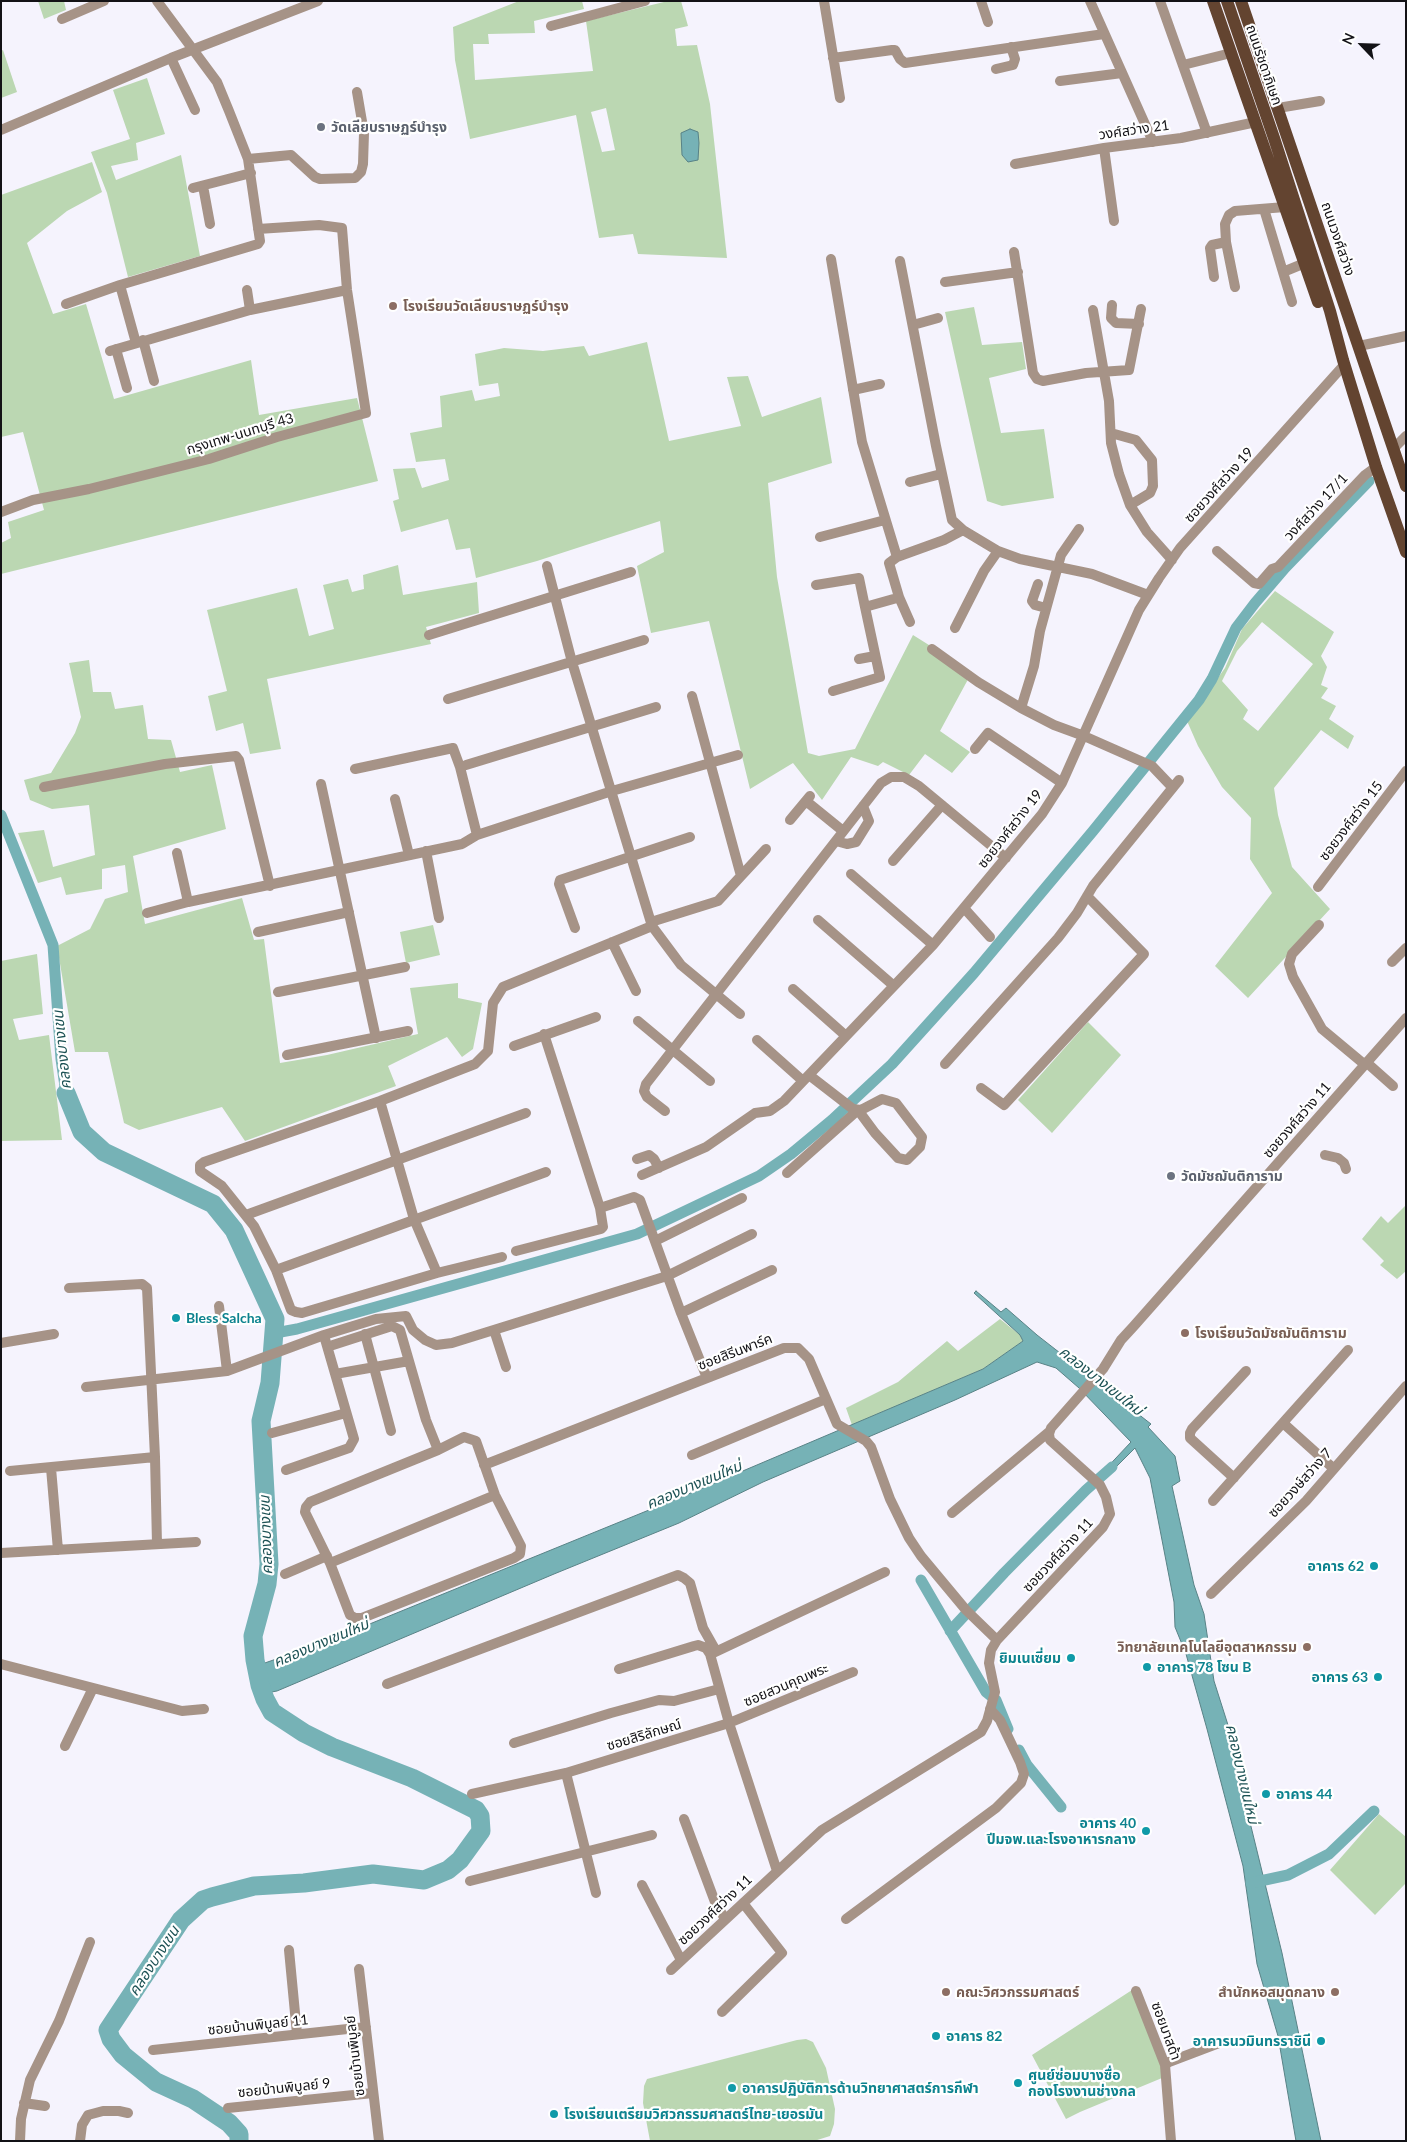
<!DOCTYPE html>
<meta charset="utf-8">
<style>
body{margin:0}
#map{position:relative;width:1407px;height:2142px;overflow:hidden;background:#f5f3fd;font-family:Lato,sans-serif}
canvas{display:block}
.frame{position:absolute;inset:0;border:2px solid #131216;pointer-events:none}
.north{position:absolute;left:1337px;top:20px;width:50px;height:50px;-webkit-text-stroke:4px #fff;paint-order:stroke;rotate:294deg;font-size:14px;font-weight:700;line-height:20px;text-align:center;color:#131216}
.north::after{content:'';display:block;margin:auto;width:18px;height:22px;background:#131216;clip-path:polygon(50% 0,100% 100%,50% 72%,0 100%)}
</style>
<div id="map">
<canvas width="1407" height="2142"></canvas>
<div class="frame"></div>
<div class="north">N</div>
</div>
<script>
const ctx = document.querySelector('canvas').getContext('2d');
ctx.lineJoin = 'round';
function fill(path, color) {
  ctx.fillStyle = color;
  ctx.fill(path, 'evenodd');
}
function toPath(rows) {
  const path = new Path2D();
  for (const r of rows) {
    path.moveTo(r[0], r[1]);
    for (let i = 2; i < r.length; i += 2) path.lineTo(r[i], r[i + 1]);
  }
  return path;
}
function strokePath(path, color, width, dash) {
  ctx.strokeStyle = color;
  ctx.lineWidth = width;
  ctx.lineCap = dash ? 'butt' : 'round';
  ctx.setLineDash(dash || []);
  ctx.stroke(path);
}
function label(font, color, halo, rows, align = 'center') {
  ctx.font = font + ' Lato,"Noto Sans Thai",sans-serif';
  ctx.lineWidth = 4.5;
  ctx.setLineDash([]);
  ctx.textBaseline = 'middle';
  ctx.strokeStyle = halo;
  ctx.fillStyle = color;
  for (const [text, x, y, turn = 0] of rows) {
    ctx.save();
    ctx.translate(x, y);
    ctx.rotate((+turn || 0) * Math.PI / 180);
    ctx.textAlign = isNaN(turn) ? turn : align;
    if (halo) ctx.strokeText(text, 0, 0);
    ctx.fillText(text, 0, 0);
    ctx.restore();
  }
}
fill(toPath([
 [38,1,64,1,66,10,44,19],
 [519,1,582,1,584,9,534,21,535,33,488,34,489,44,473,44,475,80,593,71,586,21,668,1,681,1,688,26,675,29,677,46,697,45,710,104,727,258,638,254,633,234,599,238,576,115,470,139,455,60,453,27],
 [606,108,615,150,602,152,591,112],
 [3,50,17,92,1,98,1,51],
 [147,78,165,134,136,143,138,160,111,166,116,180,181,155,200,256,128,277,107,193,91,152,130,139,113,90],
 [92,162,102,192,67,211,27,243,53,314,86,304,114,399,251,360,259,415,357,398,378,481,1,574,1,543,11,538,8,522,44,510,23,432,1,437,1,195],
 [974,307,982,345,1022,342,1026,369,989,378,1001,433,1044,429,1054,498,1002,506,987,501,945,312],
 [647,342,669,441,741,426,727,377,748,376,762,417,821,397,832,463,768,483,777,577,808,753,819,756,855,749,913,635,972,672,940,731,970,752,952,773,925,754,909,775,883,762,878,766,851,757,822,800,793,763,750,789,709,621,651,633,637,566,664,552,660,521,537,561,476,578,470,548,456,550,448,519,401,532,393,501,399,499,393,469,415,468,422,488,449,480,445,459,416,462,410,433,442,427,440,396,472,390,475,401,500,396,498,383,479,386,475,354,504,348,543,351,584,346,589,356],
 [398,565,403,595,477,582,479,613,426,627,431,644,267,679,281,749,250,754,243,723,216,731,208,696,227,691,207,610,297,588,309,636,334,629,323,585,348,579,352,592,364,589,363,575],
 [1275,591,1334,632,1321,656,1327,667,1321,685,1328,688,1321,698,1336,706,1329,719,1354,736,1348,749,1321,730,1274,788,1278,815,1292,867,1330,909,1248,998,1215,966,1272,893,1250,859,1251,818,1222,787,1198,746,1187,721,1225,668,1242,629],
 [1262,622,1313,664,1258,731,1243,719,1248,710,1222,681,1237,651],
 [89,660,93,692,111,692,115,709,143,705,148,739,171,740,180,772,212,765,226,829,133,856,145,924,242,898,254,940,264,939,280,1063,327,1055,418,1034,410,988,458,983,458,998,482,1003,473,1049,462,1057,447,1037,388,1066,396,1086,245,1141,222,1107,139,1130,124,1123,108,1052,75,1052,57,946,90,929,105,899,128,892,125,865,102,869,102,889,66,895,61,877,38,883,18,833,44,830,53,867,95,855,89,805,52,809,30,800,24,780,51,773,75,733,81,717,69,663],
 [433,925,440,955,406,963,400,932],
 [37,954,43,1014,13,1019,19,1040,49,1035,62,1140,1,1141,1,961],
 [1088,1022,1121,1055,1052,1133,1018,1100],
 [1406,1205,1406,1271,1397,1279,1380,1265,1384,1261,1362,1239,1381,1216,1388,1223],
 [1000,1319,1020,1335,1023,1341,983,1369,852,1425,846,1408,898,1382,947,1341,958,1351],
 [1379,1814,1406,1837,1406,1883,1375,1915,1330,1870],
 [1132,1990,1162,2064,1162,2078,1080,2112,1066,2119,1032,2055],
 [806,2039,813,2042,826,2068,835,2109,834,2124,830,2136,814,2141,650,2141,643,2103,644,2086,647,2079,797,2040]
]), '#bbd7b2');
const water = toPath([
 [690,129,698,132,699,143,698,160,688,162,682,155,681,133,690,129],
 [976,1291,1001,1312,1006,1308,1037,1335,1151,1424,1148,1427,1175,1456,1180,1481,1172,1486,1194,1585,1204,1614,1214,1681,1228,1725,1234,1757,1282,1953,1321,2141,1296,2141,1278,2036,1257,1964,1243,1866,1207,1729,1186,1654,1175,1627,1174,1602,1150,1478,1135,1448,1103,1480,1100,1475,1131,1442,1079,1388,1056,1368,1037,1362,955,1400,763,1482,679,1523,554,1574,277,1691,266,1693,259,1665,328,1641,698,1490,983,1369,1023,1341,1020,1335,974,1293,976,1291]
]);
fill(water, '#76b2b6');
strokePath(water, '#588286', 1);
strokePath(toPath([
 [1,815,53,945,61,1059,66,1093],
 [275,1333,297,1329,637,1234,759,1176,791,1154,832,1120,892,1064,974,973,1093,831,1199,700,1212,679,1236,628,1255,603,1285,568,1369,481],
 [921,1580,986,1692,996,1700,1008,1729],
 [950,1631,1004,1573,1086,1490,1112,1467],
 [1019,1750,1027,1765,1061,1807],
 [1251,1883,1288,1875,1329,1854,1374,1811]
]), '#76b2b6', 11);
strokePath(toPath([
 [66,1093,82,1132,104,1152,213,1204,234,1230,275,1319,270,1383,261,1421,269,1564,267,1584,253,1636,255,1660,260,1685,265,1699,272,1712,304,1733,332,1747,412,1778,476,1810,480,1816,481,1831,460,1860,448,1870,424,1880,373,1874,304,1883,254,1886,212,1897,203,1900,181,1920,108,2030,111,2039,123,2055,156,2082,193,2099,229,2123,239,2134,239,2141]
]), '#76b2b6', 19);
strokePath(toPath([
 [824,1,840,98],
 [981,1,988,22],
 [1090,1,1153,142],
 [1160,1,1207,133],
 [62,19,104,1],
 [551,26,645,1],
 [171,58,195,110],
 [833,58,892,50,895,50,900,59,905,63,1104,34],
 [1183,65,1231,53],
 [996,69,1013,65,1015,59,1011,47],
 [1060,81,1122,73],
 [1278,108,1320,101],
 [1,130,171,58,318,1],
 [1104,148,1114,221],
 [248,159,291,155,315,177,320,179,355,178,361,172,363,164,364,133,357,92],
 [1015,164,1104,148,1181,138,1256,122],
 [203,186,210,224],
 [193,188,251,173],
 [1264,209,1292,302],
 [1014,252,1033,373,1037,379,1043,381,1086,373,1129,370,1141,309],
 [831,259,862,442,897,557,944,540,963,530],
 [900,261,936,446,952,520,963,530,998,551,1020,559,1092,574,1148,595],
 [1283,272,1305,263],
 [1214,277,1210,248,1212,245,1226,242],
 [945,282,1018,272],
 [120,285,136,343],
 [1235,287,1226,242,1225,224,1229,215,1235,211,1285,207],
 [247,290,250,310],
 [66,304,120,285,258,244,260,241,248,159,229,111,217,82,157,1],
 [1112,305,1111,318,1116,323,1139,324],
 [1093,310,1109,401,1111,443,1119,474,1130,505,1147,532,1172,560],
 [913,325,938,318],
 [143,340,154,381],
 [1359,346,1406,336],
 [116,349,127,388],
 [110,351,250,310,347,290],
 [853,390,880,384],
 [1111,433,1136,440,1152,460,1153,486,1150,493,1130,505],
 [1393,449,1406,436],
 [910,482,941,474],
 [1,512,33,500,89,489,209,459,277,437,366,413,347,290,342,228,319,225,258,229],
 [820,537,885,520],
 [1217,551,1254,583,1259,584,1272,569,1278,567,1365,475,1376,467],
 [547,566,572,662,652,926,681,965,740,1014],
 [1038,584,1032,601,1035,605,1046,608],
 [816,585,859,578,865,607,897,598,899,597,889,563,897,557],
 [899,597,910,622],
 [955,628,984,571,998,551],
 [429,635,631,572],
 [932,649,978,682,1021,708,1054,725,1084,736,1152,766,1172,787],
 [859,659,875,656],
 [833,691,880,677,865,607],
 [448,699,644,640],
 [1021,708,1034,666,1040,631,1061,555,1079,529],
 [975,749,988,733,1062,783],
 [466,765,656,707],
 [355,769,453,748,460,767,477,835],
 [321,784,376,1038],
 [44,787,165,764,236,756,239,760,270,886],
 [395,799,409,855],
 [806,801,843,831],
 [790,820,810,796],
 [836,841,847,844,856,842,869,821,863,806],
 [426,851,439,918],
 [177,853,188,902],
 [893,861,942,805],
 [851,874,933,945],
 [741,876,766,849],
 [1318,887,1406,771],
 [964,908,990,937],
 [147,913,188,902,462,844,477,835,612,791,738,755],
 [818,920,894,986],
 [651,922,718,901,741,876,692,696],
 [1319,925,1292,954,1289,964,1293,977,1322,1029,1364,1064],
 [575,928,559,884,560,880,690,837],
 [258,932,349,912],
 [612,942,636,991],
 [1392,962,1406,948],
 [793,989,846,1036],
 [278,992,405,967],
 [638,1021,710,1081],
 [757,1040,803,1081],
 [514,1046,596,1017],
 [287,1055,408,1031],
 [1366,1062,1393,1086],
 [945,1064,1058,938,1077,913,1093,886,1179,780],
 [981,1088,1004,1105,1144,954,1087,896],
 [380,1101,414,1219,437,1273],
 [665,1111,647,1097,644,1091,646,1084,881,783,891,777,904,777,919,786,1006,858],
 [1325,1155,1338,1158,1344,1163,1346,1169],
 [637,1159,649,1155,654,1159,659,1168],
 [787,1173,858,1110,875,1133,898,1158,907,1160,920,1147,922,1137,896,1103,882,1099,861,1110,853,1109,809,1075],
 [642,1175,706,1147,755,1113,770,1111,784,1101,933,945,1042,814,1062,783,1139,610,1159,578,1180,548,1344,365],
 [600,1208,634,1197,640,1200,681,1313,707,1378],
 [246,1215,526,1113],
 [655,1241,742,1198],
 [516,1251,601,1229,603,1227,600,1208,544,1034],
 [502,1257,437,1273,302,1313,296,1312,291,1310,276,1270,254,1226,222,1186,200,1171,200,1165,204,1162,380,1101,475,1064,488,1051,493,1003,503,987,652,926],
 [276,1270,546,1172],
 [69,1288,142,1284,147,1288,155,1457,157,1544],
 [219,1306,227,1371],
 [681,1313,772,1270],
 [494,1330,506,1367],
 [365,1334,391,1431],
 [1,1343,54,1334],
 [333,1345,392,1326,400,1330,426,1420,438,1450],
 [335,1374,409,1361],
 [86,1387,227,1371,324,1335,376,1319,406,1316,413,1330,425,1340,436,1345,452,1343,667,1276,752,1234],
 [1283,1423,1333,1468],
 [272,1433,346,1413],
 [464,1437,476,1441,495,1495,521,1546,520,1554,514,1558,362,1618,355,1618,350,1615,330,1563,305,1512,306,1507,310,1502,438,1450,464,1437],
 [692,1455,826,1399],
 [484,1465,784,1348,798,1348,809,1359,837,1424,866,1441,871,1447,890,1499,909,1538,921,1556,966,1610,997,1640],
 [51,1468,58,1550],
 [286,1470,349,1448,354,1439,325,1339],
 [10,1471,155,1457],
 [1234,1478,1190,1438,1190,1433,1192,1429,1246,1371],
 [1213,1501,1348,1350],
 [952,1513,1050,1431],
 [1,1553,196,1542],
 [330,1563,495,1495],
 [285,1574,327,1556],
 [1211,1594,1306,1501,1406,1386],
 [711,1654,885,1572],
 [1,1664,182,1711,204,1709],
 [619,1669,694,1646,698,1645,706,1648,710,1654,729,1723,777,1871],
 [387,1684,678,1575,684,1578,690,1583,703,1628,716,1651],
 [514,1743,611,1713,659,1700,674,1701,719,1689],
 [65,1746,93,1688],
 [566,1773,596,1893],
 [472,1794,566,1773,729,1723,853,1672],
 [684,1819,715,1902,725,1919],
 [470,1881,652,1835],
 [642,1885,681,1960],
 [846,1919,996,1808,1021,1783,1024,1774,1020,1762,1000,1720,990,1709],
 [289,1950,297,2034],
 [359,1969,379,2141],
 [671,1970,822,1830,981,1732,987,1721,995,1692,989,1663,991,1650,997,1640,1103,1527,1110,1514,1106,1497,1100,1485,1050,1440,1049,1434,1051,1428,1103,1369,1121,1340,1133,1327,1406,1018],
 [1136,1991,1165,2065,1171,2141],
 [722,2012,782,1953,743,1903],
 [153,2050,366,2027],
 [1165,2065,1169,2062,1219,2043],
 [24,2103,45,2106],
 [228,2108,373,2093],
 [20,2141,21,2119,30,2080,59,2021,90,1942],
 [80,2141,82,2125,88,2115,103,2111,119,2111,128,2113]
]), '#a69387', 10);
strokePath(toPath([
 [1213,1,1318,302],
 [1227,1,1274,138,1330,311,1343,360,1376,467,1406,552],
 [1241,1,1406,486]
]), '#634430', 12);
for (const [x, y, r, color] of [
 [321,127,5,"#6b7280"],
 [393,306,5,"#8d6e63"],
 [1171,1176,5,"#6b7280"],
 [176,1318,5,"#0f9aa8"],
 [1185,1333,5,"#8d6e63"],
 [1374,1566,5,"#0f9aa8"],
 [1307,1647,5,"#8d6e63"],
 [1071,1658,5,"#0f9aa8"],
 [1147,1667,5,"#0f9aa8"],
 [1378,1677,5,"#0f9aa8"],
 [1266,1794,5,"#0f9aa8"],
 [1146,1831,5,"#0f9aa8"],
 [946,1992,5,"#8d6e63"],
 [1335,1992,5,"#8d6e63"],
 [936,2036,5,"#0f9aa8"],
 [1321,2041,5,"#0f9aa8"],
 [1018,2083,5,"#0f9aa8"],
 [732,2088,5,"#0f9aa8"],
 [554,2114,5,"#0f9aa8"]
]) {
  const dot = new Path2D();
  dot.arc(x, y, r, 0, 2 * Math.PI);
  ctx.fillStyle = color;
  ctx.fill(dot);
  strokePath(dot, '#fff', 2);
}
label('14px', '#131216', '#fff', [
 ["ถนนรัชดาภิเษก",1264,65,71],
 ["วงศ์สว่าง 21",1134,130,-8],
 ["ถนนวงศ์สว่าง",1338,239,71],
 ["กรุงเทพ-นนทบุรี 43",240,434,-17],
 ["ซอยวงศ์สว่าง 19",1219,485,-48],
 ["วงศ์สว่าง 17/1",1316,507,-47],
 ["ซอยวงศ์สว่าง 15",1351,821,-53],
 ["ซอยวงศ์สว่าง 19",1010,829,-52],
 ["ซอยวงศ์สว่าง 11",1297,1120,-49],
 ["ซอยสิรีนพาร์ค",735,1352,-21],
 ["ซอยวงษ์สว่าง 7",1300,1483,-48],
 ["ซอยวงศ์สว่าง 11",1058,1555,-47],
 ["ซอยสวนคุณพระ",786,1685,-23],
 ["ซอยสิริลักษณ์",644,1735,-17],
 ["ซอยวงศ์สว่าง 11",715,1910,-43],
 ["ซอยบ้านพิบูลย์ 11",258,2025,-6],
 ["ซอยมาสด้า",1166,2031,70],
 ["ซอยบ้านพิบูลย์",355,2056,-97],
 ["ซอยบ้านพิบูลย์ 9",284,2088,-6]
]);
label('bold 14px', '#5b616d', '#fff', [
 ["วัดเลียบราษฏร์บำรุง",331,127],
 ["วัดมัชฌันติการาม",1181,1176]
], 'left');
label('bold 14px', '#785e54', '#fff', [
 ["โรงเรียนวัดเลียบราษฏร์บำรุง",403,306],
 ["โรงเรียนวัดมัชฌันติการาม",1195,1333],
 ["วิทยาลัยเทคโนโลยีอุตสาหกรรม",1297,1647,"right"],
 ["คณะวิศวกรรมศาสตร์",956,1992],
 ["สำนักหอสมุดกลาง",1325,1992,"right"]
], 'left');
label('bold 14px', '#0d838f', '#fff', [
 ["Bless Salcha",186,1318],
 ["อาคาร 62",1364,1566,"right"],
 ["ยิมเนเซี่ยม",1061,1658,"right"],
 ["อาคาร 78 โซน B",1157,1667],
 ["อาคาร 63",1368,1677,"right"],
 ["อาคาร 44",1276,1794],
 ["อาคาร 40",1136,1823,"right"],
 ["ปีมจพ.และโรงอาหารกลาง",1136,1839,"right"],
 ["อาคาร 82",946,2036],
 ["อาคารนวมินทรราชินี",1311,2041,"right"],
 ["ศูนย์ซ่อมบางซื่อ",1028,2075],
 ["กองโรงงานช่างกล",1028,2091],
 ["อาคารปฏิบัติการด้านวิทยาศาสตร์การกีฬา",742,2088],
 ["โรงเรียนเตรียมวิศวกรรมศาสตร์ไทย-เยอรมัน",564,2114]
], 'left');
label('italic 15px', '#1c5154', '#fff', [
 ["คลองบางเขน",62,1050,-96],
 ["คลองบางเขนใหม่",1101,1381,38],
 ["คลองบางเขนใหม่",694,1485,-23],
 ["คลองบางเขน",266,1535,-92],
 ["คลองบางเขนใหม่",321,1643,-23],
 ["คลองบางเขนใหม่",1242,1774,77],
 ["คลองบางเขน",154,1961,-57]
]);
</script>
